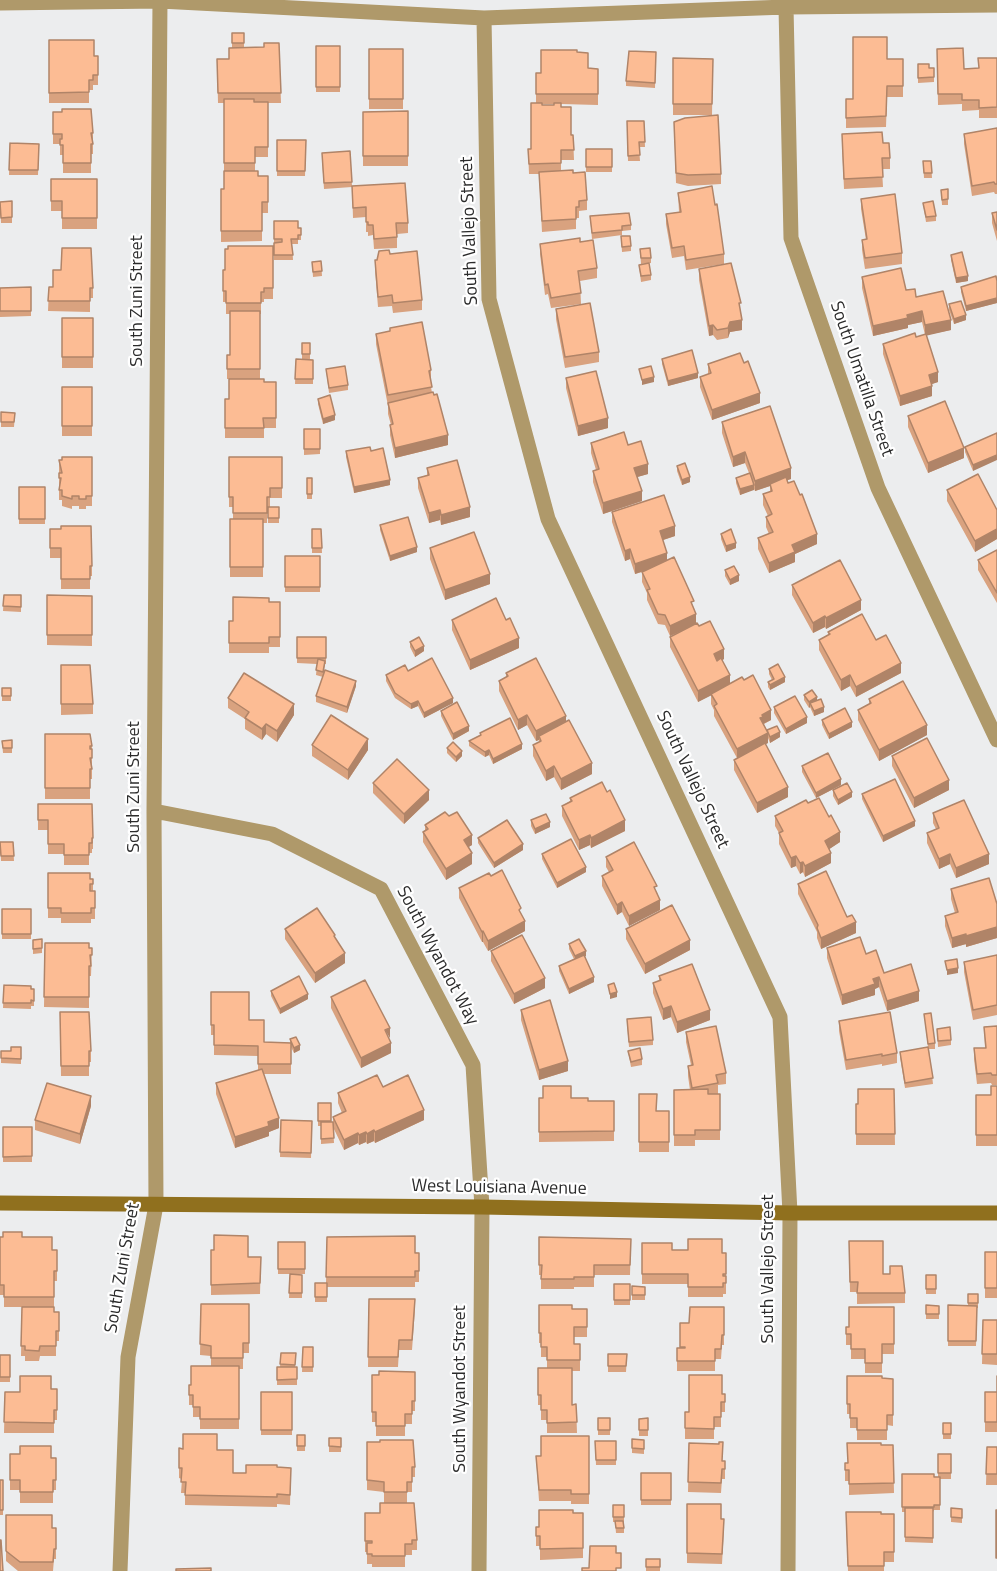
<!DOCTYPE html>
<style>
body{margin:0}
canvas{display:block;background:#ecedee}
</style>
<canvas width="997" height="1571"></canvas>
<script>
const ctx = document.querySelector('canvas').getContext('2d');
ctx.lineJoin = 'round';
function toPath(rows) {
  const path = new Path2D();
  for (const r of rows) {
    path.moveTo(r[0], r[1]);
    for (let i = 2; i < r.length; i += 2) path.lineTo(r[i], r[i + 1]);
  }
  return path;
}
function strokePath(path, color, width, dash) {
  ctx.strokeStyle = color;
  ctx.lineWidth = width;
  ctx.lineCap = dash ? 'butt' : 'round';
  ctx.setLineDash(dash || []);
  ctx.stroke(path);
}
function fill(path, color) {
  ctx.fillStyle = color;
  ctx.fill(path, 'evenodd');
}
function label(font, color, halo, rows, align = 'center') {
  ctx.font = font + ' "Titillium Web",sans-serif';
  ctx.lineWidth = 4.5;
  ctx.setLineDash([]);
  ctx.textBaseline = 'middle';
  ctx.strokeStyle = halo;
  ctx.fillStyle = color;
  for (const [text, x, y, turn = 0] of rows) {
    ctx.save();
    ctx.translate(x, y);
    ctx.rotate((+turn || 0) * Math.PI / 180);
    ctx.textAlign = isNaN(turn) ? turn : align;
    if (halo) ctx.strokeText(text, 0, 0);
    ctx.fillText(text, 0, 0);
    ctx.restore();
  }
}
strokePath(toPath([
 [0,3,160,1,484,18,786,7,997,5],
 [786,7,791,238,878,488,997,740],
 [484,18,489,299,548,519,780,1017,790,1213,788,1571],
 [154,811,272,834,381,889,473,1065,482,1207,479,1571],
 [120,1571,128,1357,156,1205,154,811,160,0]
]), '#af996a', 15);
strokePath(toPath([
 [0,1203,482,1207,790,1213,997,1213]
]), '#90701e', 15);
fill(toPath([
 [232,33,244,33,244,47,264,47,279,43,281,103,268,103,268,157,255,157,255,171,258,176,268,176,268,213,262,213,262,241,221,242,221,189,224,189,224,103,218,103,217,59,229,59,232,48],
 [49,40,94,56,98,56,98,85,93,85,93,90,89,90,89,103,49,103],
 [316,46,340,46,340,92,316,92],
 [369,49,403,49,403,109,369,109],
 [937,49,964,69,978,68,997,58,997,118,979,118,979,110,962,111,962,104,938,105],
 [577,52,588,68,598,69,598,105,561,104,561,107,571,135,573,135,574,160,561,160,561,171,573,173,587,200,587,210,579,211,579,218,576,218,576,229,542,232,539,174,529,174,528,149,531,149,536,103,536,73,541,73],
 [542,104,554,104,554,105,542,105],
 [656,52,655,88,626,86,626,81],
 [673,58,713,59,712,115,673,115],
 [887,59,903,59,903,97,887,97,886,127,846,128,846,99,853,99],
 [918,64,929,68,934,68,934,82,918,83],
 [408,111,408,166,363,166,363,112],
 [53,112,93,133,93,154,91,154,91,173,63,173,63,155,60,155,60,144,53,144],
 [627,121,644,121,645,147,639,147,640,161,628,161],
 [674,122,721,174,721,184,688,186,676,183],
 [997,128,997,194,995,194,994,192,972,196,964,144,964,134],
 [277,140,306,140,305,176,277,176],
 [10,143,39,144,38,175,9,175],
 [883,143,890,158,890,169,882,169,883,187,844,189,842,144],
 [586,149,612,149,612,172,586,172],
 [350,151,352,186,408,223,408,233,397,234,397,248,374,249,373,235,368,236,368,232,366,232,366,217,353,218,352,187,324,189,322,159],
 [923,161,931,161,932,178,924,178],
 [51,179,97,179,97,229,62,229,62,211,51,211],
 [948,189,948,205,942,205,941,190],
 [678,193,715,205,724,254,724,264,686,270,684,256,672,258,666,224,666,214,679,212],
 [861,199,902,253,902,264,865,269,862,250,862,240,866,240,861,209],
 [12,201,12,223,1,223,0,202],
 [923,203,936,216,936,221,926,222],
 [997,212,997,241,992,223,992,213],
 [590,216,631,225,631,230,622,231,622,235,592,239],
 [274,221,298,228,301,228,301,240,298,240,298,244,292,244,293,260,274,260],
 [621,236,631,246,631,251,622,252],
 [580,242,597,268,597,278,580,281,581,304,551,308,548,294,545,295,540,254,540,244],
 [273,246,273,299,264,299,264,302,261,302,261,314,260,314,260,379,227,379,227,355,230,355,230,314,226,314,226,302,223,302,223,270],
 [640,249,651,258,651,263,641,264],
 [390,254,422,300,422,310,393,313,392,306,378,307,375,270,375,260,377,260],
 [951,255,968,281,956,283,951,260],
 [321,261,322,276,313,277,312,262],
 [639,265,651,275,651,280,641,282],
 [699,269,741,313,742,330,730,332,728,338,717,340,713,335,709,336,699,280],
 [61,270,93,288,93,298,90,298,90,312,48,311,49,287,53,287],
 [862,277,906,290,916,297,951,330,926,335,938,382,932,384,932,396,900,406,883,354,883,344,916,337,925,335,922,322,908,325,908,328,873,336,862,288],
 [997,281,997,303,966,311,961,292,961,287],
 [31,287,31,316,0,317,0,288],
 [949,304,966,320,954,324,949,310],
 [556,309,599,352,599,362,565,368,556,319],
 [62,318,93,318,93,368,62,368],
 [390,328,431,370,431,380,430,381,432,393,448,445,395,458,390,435,390,425,391,425,388,414,388,406,376,344,376,334,390,331],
 [302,343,310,343,310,359,302,359],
 [296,359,313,360,313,384,295,384],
 [662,359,698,378,668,386,662,364],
 [708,364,760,403,712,420,700,387,700,377,708,374],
 [326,369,348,385,348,390,329,393],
 [566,378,608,428,578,436,566,388],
 [264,382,276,382,276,428,264,428,264,438,225,438,225,399,229,399],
 [62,387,92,387,92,436,62,436],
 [318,399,335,420,323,424,318,404],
 [1,412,15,413,14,427,1,427],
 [908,416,964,458,928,473,908,427],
 [722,422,791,479,787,480,817,544,795,554,795,562,769,573,758,549,758,538,769,534,766,527,766,517,768,516,763,505,763,494,770,492,770,486,755,491,754,489,740,495,736,483,736,478,749,473,745,463,733,467,722,433],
 [304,429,320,429,320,454,304,455],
 [997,433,973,471,965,452,965,447],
 [591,443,628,445,648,474,637,477,642,501,603,514,593,482,593,471,596,470,591,453],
 [346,451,371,451,390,485,354,493,346,457],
 [92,457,92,506,86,506,86,509,79,509,79,506,72,506,72,509,62,506,62,500,59,500,59,460],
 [229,457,282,457,282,498,270,498,270,507,279,507,279,523,268,523,268,508,267,508,267,523,263,523,263,577,230,577,230,519,233,519,233,507,229,507],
 [677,466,690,482,682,485,677,471],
 [427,468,470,517,441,525,440,520,429,523,418,488,418,478,427,475],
 [307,478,312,478,312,499,307,499],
 [19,487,45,487,45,524,19,524],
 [947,490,997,510,997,539,975,552,947,501],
 [612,512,675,536,663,540,667,560,694,608,696,623,724,659,722,660,730,684,744,680,771,720,764,724,767,730,780,737,770,743,768,738,768,743,765,744,788,797,757,813,734,770,734,760,737,758,714,716,714,710,711,704,711,695,698,702,670,647,670,637,679,632,670,636,665,625,658,624,647,600,647,593,642,582,642,572,635,574,630,559,625,561,612,522],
 [380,525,417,552,390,561,380,530],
 [50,529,92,566,92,576,90,576,90,589,61,589,61,558,50,558],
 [312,529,321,529,322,553,312,553],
 [721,534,736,548,726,552,721,539],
 [430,548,490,584,445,600,430,559],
 [997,550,997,603,978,570,978,560],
 [285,556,320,556,320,592,285,592],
 [725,570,739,581,730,585,725,576],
 [792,585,861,610,826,629,825,627,813,633,792,595],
 [4,595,21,595,21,612,3,611],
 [47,595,92,596,92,646,47,645],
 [269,602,280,602,280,647,269,647,269,653,229,653,229,621,233,621],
 [452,620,519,648,470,670,452,630],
 [828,632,876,640,901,673,856,697,850,686,841,691,819,650,819,640,828,635],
 [297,637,326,637,326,664,325,664,323,676,356,686,347,713,316,702,316,696,323,677,316,675,317,664,297,663],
 [410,642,424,651,415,657,410,647],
 [61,665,93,704,93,714,61,715],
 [769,669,785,682,770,690,768,687,768,682,772,680,769,674],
 [408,671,453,703,424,718,418,706,411,709,395,698,386,681,386,675],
 [506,673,566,722,592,774,561,790,554,777,546,781,533,756,533,745,539,742,539,740,536,741,527,725,518,730,499,691,499,681,506,677],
 [2,688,11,688,11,701,2,701],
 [804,695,817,701,824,712,814,716,810,707,809,708,804,700],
 [228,698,294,715,277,742,266,734,262,740,245,729,245,719,228,708],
 [869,699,927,735,879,761,858,720,858,710,869,704],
 [774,707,807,723,786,734,774,713],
 [441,711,469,731,453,740,441,716],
 [822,720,852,727,829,739,822,725],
 [480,733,522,749,493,764,489,755,485,757,469,746,469,741,480,735],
 [45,734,92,746,92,779,90,779,90,799,45,799],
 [12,740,12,753,3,753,2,741],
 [312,745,368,750,348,780,312,756],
 [447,748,462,756,456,762,447,753],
 [892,756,949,790,914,808,892,766],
 [802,766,841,785,816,798,802,772],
 [373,783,429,800,404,824,373,793],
 [833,790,852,797,838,805,833,796],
 [862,794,915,826,883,842,862,799],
 [570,798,625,831,591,848,590,845,579,850,562,816,562,806,570,801],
 [808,803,840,842,829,849,831,863,805,877,803,872,800,874,796,866,791,868,779,844,779,833,775,826,775,816],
 [38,804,93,838,93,849,92,849,92,853,89,853,89,865,64,865,64,854,48,854,48,830,38,830],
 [933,813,989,864,956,878,950,864,939,869,927,843,927,833,936,829,933,823],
 [449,816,472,845,468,847,472,864,446,880,423,842,423,832,425,831,425,825],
 [531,820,550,827,535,834,531,826],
 [478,838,523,850,494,868,478,843],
 [0,842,13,842,14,861,1,861],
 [542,854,586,872,557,888,542,859],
 [606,857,657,892,660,910,629,926,622,912,617,915,602,886,602,876,609,872,606,867],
 [48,873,93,879,93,891,95,891,95,919,91,919,91,923,61,923,61,918,48,918],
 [491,876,521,913,525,931,488,951,483,942,482,942,459,898,459,888],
 [798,884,847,917,856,933,821,949,817,938,817,932,798,894],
 [951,889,997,904,997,938,966,947,966,944,952,948,945,926,945,916,955,913,951,899],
 [2,909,31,909,31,939,2,939],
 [285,929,345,963,315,983,285,939],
 [626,929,690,950,645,974,626,939],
 [42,939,42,953,33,954,33,940],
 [45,943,92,948,91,976,89,976,89,1008,44,1007],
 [569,944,586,956,585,956,594,982,569,994,559,971,559,966,574,959,569,949],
 [827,948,866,954,884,973,919,1001,887,1011,879,987,875,989,875,995,842,1005,827,958],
 [491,951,545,988,514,1004,491,961],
 [997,955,997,1015,973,1020,964,972,964,962],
 [659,976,710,1020,677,1033,671,1017,663,1020,653,993,653,983,659,981],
 [4,985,34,989,34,1006,31,1006,31,1009,3,1008],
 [271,991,308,999,280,1014,271,996],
 [211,992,249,1020,264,1042,290,1043,290,1039,300,1050,294,1053,291,1047,291,1074,264,1074,279,1128,269,1132,269,1136,235,1148,216,1094,216,1083,258,1071,258,1056,214,1055,214,1035,211,1035],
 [331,997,389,1039,391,1053,361,1068,331,1008],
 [521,1010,568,1071,539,1080,521,1020],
 [60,1012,91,1051,91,1062,89,1062,89,1076,61,1076],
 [924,1014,935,1043,935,1049,929,1049,933,1084,905,1088,900,1057,900,1052,928,1047],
 [839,1021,897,1053,897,1063,882,1066,882,1064,846,1070,839,1031],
 [627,1024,653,1040,653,1045,629,1047],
 [997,1026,997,1085,992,1085,991,1083,977,1084,974,1059,974,1048,985,1048,984,1027],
 [937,1029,951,1040,951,1045,938,1047],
 [686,1032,726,1073,726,1084,718,1085,718,1094,720,1094,720,1140,695,1140,695,1146,674,1146,674,1090,690,1090,688,1076,688,1066,691,1065,686,1042],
 [21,1047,21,1064,1,1063,1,1051,11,1051],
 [628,1051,642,1059,642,1065,631,1067],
 [997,1086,997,1146,976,1146,976,1095,991,1095],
 [383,1087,424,1120,375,1143,374,1141,367,1144,366,1142,359,1145,358,1143,344,1150,333,1127,334,1143,321,1144,321,1126,318,1126,318,1103,331,1103,331,1122,333,1122,333,1117,342,1113,338,1103,338,1093],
 [894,1089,895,1145,856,1145,856,1104,858,1104],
 [639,1094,656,1111,669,1111,669,1152,639,1152],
 [539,1098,588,1101,614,1101,614,1141,539,1142],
 [91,1106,80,1144,35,1130,35,1120],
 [281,1120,312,1121,311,1158,280,1157],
 [3,1127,32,1127,32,1162,3,1162],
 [0,1237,22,1237,52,1250,57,1250,57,1281,54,1281,54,1312,59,1312,59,1341,56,1341,56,1356,40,1356,39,1361,25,1361,25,1356,21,1356,22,1307,4,1307,4,1295,0,1295],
 [327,1237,419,1253,419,1282,415,1282,415,1287,327,1287,327,1302,315,1302,315,1283,326,1283],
 [539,1237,631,1239,630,1275,594,1275,594,1287,574,1287,574,1289,541,1289,541,1275,539,1275],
 [849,1241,883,1274,890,1274,905,1293,905,1303,857,1304,857,1292,850,1292],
 [278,1242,305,1242,305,1274,278,1274],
 [642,1243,672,1250,726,1253,726,1294,723,1294,723,1297,688,1297,688,1284,642,1284],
 [211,1250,248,1257,261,1257,260,1294,211,1295],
 [985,1252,997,1252,997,1298,985,1298],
 [290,1274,302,1275,302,1298,289,1298],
 [926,1275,936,1275,936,1294,926,1294],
 [614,1284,630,1284,630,1305,614,1305],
 [632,1286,645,1287,645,1300,632,1300],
 [968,1294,978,1294,978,1308,977,1308,976,1346,948,1346,948,1305,968,1305],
 [369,1299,415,1309,412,1350,399,1350,398,1367,368,1367],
 [201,1304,249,1304,249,1353,243,1353,243,1369,239,1369,239,1429,200,1429,200,1417,193,1417,193,1405,189,1405,189,1385,191,1385,211,1366,211,1356,200,1355],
 [539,1305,572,1309,587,1309,587,1337,574,1337,574,1344,580,1344,580,1371,572,1371,572,1405,576,1404,577,1433,547,1433,547,1420,541,1420,541,1405,538,1405,538,1368,547,1368,547,1357,541,1357,541,1343,539,1343],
 [926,1305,939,1306,939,1319,926,1319],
 [724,1307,724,1345,722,1345,721,1359,715,1359,715,1371,677,1371,677,1348,680,1348,680,1323,689,1323],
 [894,1307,894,1354,882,1354,882,1373,865,1373,865,1359,851,1359,851,1345,846,1345,846,1327,849,1327],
 [983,1320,997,1320,997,1365,982,1364],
 [303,1347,313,1347,313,1372,302,1372],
 [281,1353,296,1353,295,1367,297,1367,297,1385,277,1385,277,1367,280,1367],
 [608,1354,627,1354,626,1372,608,1372],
 [0,1355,10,1355,10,1382,0,1382],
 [415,1372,415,1411,412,1411,412,1424,405,1424,405,1436,376,1436,376,1422,372,1422,372,1375],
 [847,1376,893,1379,893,1426,887,1425,887,1440,857,1440,857,1428,850,1428,850,1414,847,1414],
 [997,1376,997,1432,985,1432,985,1392,997,1392],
 [57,1389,57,1420,54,1420,54,1433,4,1433,5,1392,20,1392],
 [261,1392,292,1392,292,1435,261,1435],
 [722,1394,725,1394,725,1412,721,1412,721,1427,714,1427,714,1439,685,1439,685,1412,689,1412],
 [598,1418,610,1418,610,1435,598,1435],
 [648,1418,648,1436,639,1436,639,1419],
 [943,1423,951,1423,951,1439,943,1439],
 [297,1435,305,1435,305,1451,297,1451],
 [589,1436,589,1504,571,1504,571,1501,539,1501,536,1456,541,1456],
 [329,1438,341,1438,341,1452,329,1452],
 [632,1439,644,1440,644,1454,632,1453],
 [595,1441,616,1441,616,1465,596,1465],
 [367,1442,415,1467,415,1477,412,1477,412,1492,407,1492,407,1503,417,1540,417,1550,412,1550,412,1555,405,1555,405,1567,372,1567,372,1564,367,1564,367,1552,365,1552,365,1513,380,1513,384,1503,384,1492,367,1490],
 [689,1443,722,1461,725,1461,725,1479,722,1479,721,1493,688,1492],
 [881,1445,893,1445,894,1493,849,1495,849,1481,845,1481,845,1463,848,1463],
 [987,1447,997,1447,997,1485,986,1485],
 [179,1448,217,1450,233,1473,246,1473,277,1467,291,1468,290,1505,277,1504,277,1507,185,1505,185,1493,181,1493,182,1479,179,1478],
 [10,1454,56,1458,56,1490,53,1490,53,1503,20,1503,20,1490,10,1490],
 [938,1454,951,1454,951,1479,940,1479,940,1510,934,1510,933,1512,933,1543,905,1542,905,1512,902,1512,902,1474,938,1477],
 [641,1473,671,1473,671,1505,641,1505],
 [0,1480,3,1480,3,1515,0,1515],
 [687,1504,721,1519,724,1529,722,1564,687,1563],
 [613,1505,624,1505,624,1533,616,1533,615,1522,613,1522],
 [951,1508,962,1509,962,1523,951,1522],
 [573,1513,583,1513,583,1558,540,1560,540,1546,536,1546,536,1527,539,1527],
 [881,1514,894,1514,894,1562,884,1562,884,1571,848,1571,846,1522],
 [6,1515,52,1528,56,1528,56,1559,54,1559,53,1571,18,1571,6,1561],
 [646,1559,660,1559,660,1571,646,1571]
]), '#d9a27f');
fill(toPath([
 [968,276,968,281,956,283,956,278],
 [997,298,997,303,966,311,966,306],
 [922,311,922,322,908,325,908,328,873,336,873,326,907,315],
 [966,315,966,320,954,324,954,319],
 [742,320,742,330,730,332,728,338,728,328,730,322],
 [951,320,951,330,925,336,925,325],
 [713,325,713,335,709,336,709,326],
 [938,372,938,382,929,385,929,375],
 [698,373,698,378,668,386,668,381],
 [654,377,654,382,642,385,642,380],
 [932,386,932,396,900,406,900,396],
 [760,393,760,403,712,420,712,410],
 [335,415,335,420,323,424,323,419],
 [608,418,608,428,578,436,578,426],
 [448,435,448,445,395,458,395,448],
 [964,448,964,458,928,473,928,463],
 [745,452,745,463,733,467,733,457],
 [997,455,997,460,973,471,973,465],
 [648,464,648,474,634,478,634,468],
 [791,468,791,479,755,491,755,481],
 [690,477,690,482,682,485,682,480],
 [390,480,390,485,354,493,354,487],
 [754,485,754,490,740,495,740,489],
 [642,491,642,501,603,514,603,503],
 [470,507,470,517,441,525,441,515],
 [440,510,440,520,429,523,429,513],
 [675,526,675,536,660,541,660,531],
 [997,529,997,539,975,552,975,541],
 [817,534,817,544,795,554,795,562,769,573,769,563,792,545],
 [736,543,736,548,726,552,726,546],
 [417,547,417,552,390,561,390,556],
 [630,549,630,559,625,561,625,551],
 [667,553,667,563,635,574,635,564],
 [490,574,490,584,445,600,445,590],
 [739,575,739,581,730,585,730,580],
 [861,600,861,610,826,629,826,618],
 [696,614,696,624,670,636,670,626],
 [825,616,825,627,813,633,813,623],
 [519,638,519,648,470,670,470,660],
 [424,646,424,651,415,657,415,651],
 [724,649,724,659,714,665,714,654],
 [901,663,901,673,856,697,856,687],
 [730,675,730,686,698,702,698,691],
 [850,675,850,686,841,691,841,680],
 [785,677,785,682,770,690,770,685],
 [356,681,356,686,347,713,347,707],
 [817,697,817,702,810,703,810,707,809,708,809,702],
 [453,698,453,703,424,718,424,713],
 [418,701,418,706,411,709,411,704],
 [294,704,294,715,277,742,277,731],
 [824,707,824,712,814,716,814,711],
 [771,710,771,720,763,724,760,718,762,715],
 [527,715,527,725,518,730,518,720],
 [566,716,566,726,539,736,539,740,536,741,536,731],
 [807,717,807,723,786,734,786,729],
 [852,722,852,727,829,739,829,734],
 [266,724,266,734,262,740,262,729],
 [927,725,927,735,879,761,879,750],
 [469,726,469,731,453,740,453,734],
 [780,732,780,737,770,743,770,737],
 [768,733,768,743,737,759,737,749],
 [368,739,368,750,348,780,348,770],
 [522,744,522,749,493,764,493,759],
 [489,750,489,755,485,757,485,752],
 [462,751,462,756,456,762,456,757],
 [592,763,592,774,561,790,561,779],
 [554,766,554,777,546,781,546,771],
 [841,779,841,785,816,798,816,793],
 [949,780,949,790,914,808,914,798],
 [788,787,788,797,757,813,757,803],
 [429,790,429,800,404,824,404,814],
 [852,792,852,797,838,805,838,800],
 [625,820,625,831,591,848,591,838],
 [915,821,915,826,883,842,883,836],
 [550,822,550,827,535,834,535,829],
 [840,832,840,842,825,852,825,841],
 [472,835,472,845,464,850,464,840],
 [590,835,590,845,579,850,579,840],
 [523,844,523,850,494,868,494,863],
 [472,853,472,864,446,880,446,869],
 [831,853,831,863,805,877,805,866],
 [950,854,950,864,939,869,939,859],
 [989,854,989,864,956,878,956,868],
 [796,856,796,866,791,868,791,858],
 [803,862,803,872,800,874,800,863],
 [586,867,586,872,557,888,557,883],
 [660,900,660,910,629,926,629,916],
 [622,902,622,912,617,915,617,905],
 [525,921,525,931,488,951,488,941],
 [856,922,856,933,821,949,821,938],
 [997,927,997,938,966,947,966,936],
 [483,931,483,942,482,942,482,932],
 [966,934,966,944,952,948,952,938],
 [690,940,690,950,645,974,645,964],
 [586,951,586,956,575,961,575,956],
 [345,953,345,963,315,983,315,973],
 [958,968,958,973,947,975,947,970],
 [594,977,594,982,569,994,569,989],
 [879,977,879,987,875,989,875,995,842,1005,842,995,873,979],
 [545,978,545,988,514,1004,514,994],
 [919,991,919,1001,887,1011,887,1001],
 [617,992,617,997,610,999,610,994],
 [308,994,308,999,280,1014,280,1009],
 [671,1006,671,1017,663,1020,663,1009],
 [710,1010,710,1020,677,1033,677,1022],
 [390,1028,390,1038,385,1030],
 [391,1043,391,1053,361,1068,361,1058],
 [300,1045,300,1050,294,1053,294,1048],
 [568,1061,568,1071,539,1080,539,1070],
 [91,1096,91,1106,80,1144,80,1134],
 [424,1110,424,1120,375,1143,375,1132],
 [279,1118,279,1128,269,1132,269,1136,235,1148,235,1137,268,1122],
 [374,1130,374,1141,367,1144,367,1134],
 [366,1132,366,1142,359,1145,359,1135],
 [358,1133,358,1143,344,1150,344,1140]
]), '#b08468');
const building = toPath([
 [232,33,244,33,244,43,232,43,232,33],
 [853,37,887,37,887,59,903,59,903,86,887,86,886,116,846,118,846,99,853,99,853,37],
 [49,40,94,40,94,56,98,56,98,75,93,75,93,80,89,80,89,92,49,93,49,40],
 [264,43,279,43,281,93,218,93,217,59,229,59,229,48,264,47,264,43],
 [316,46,340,46,340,87,316,87,316,46],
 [963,48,964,69,979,68,978,58,997,58,997,107,979,108,979,100,962,100,962,94,938,94,937,49,963,48],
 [369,49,403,49,403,99,369,99,369,49],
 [541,50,577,50,577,52,588,53,588,68,598,69,598,94,536,94,536,73,541,73,541,50],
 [629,51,656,52,655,83,626,81,629,51],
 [673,58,713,59,712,104,673,104,673,58],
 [918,64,929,64,929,68,934,68,934,77,918,78,918,64],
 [224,99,254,99,254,102,268,102,268,147,255,147,255,163,224,163,224,99],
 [531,103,542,103,542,105,554,105,554,103,561,103,561,107,571,107,571,135,573,135,574,150,561,150,561,163,529,164,528,149,531,149,531,103],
 [62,109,91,109,93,133,91,133,93,144,91,144,91,163,63,163,63,145,60,145,60,139,62,139,62,134,53,134,53,112,62,112,62,109],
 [408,111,408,156,363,156,363,112,408,111],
 [718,115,721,174,688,175,676,173,674,122,685,118,718,115],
 [627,121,644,121,645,142,639,142,640,155,628,156,627,121],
 [997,128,997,184,995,184,994,182,972,186,964,134,997,128],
 [882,132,883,143,889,143,890,158,882,158,883,177,844,179,842,134,882,132],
 [277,140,306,140,305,171,277,171,277,140],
 [10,143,39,144,38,170,9,170,10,143],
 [586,149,612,149,612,167,586,167,586,149],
 [350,151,352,182,324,183,322,153,350,151],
 [923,161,931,161,932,173,924,173,923,161],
 [573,170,573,173,585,172,587,200,579,201,579,207,576,207,576,219,542,221,539,172,573,170],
 [224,171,258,171,258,176,268,176,268,202,262,202,262,231,221,231,221,189,224,189,224,171],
 [51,179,97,179,97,218,62,218,62,201,51,201,51,179],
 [405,183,408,223,396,223,397,237,374,239,373,225,368,225,368,222,366,222,366,207,353,208,352,186,405,183],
 [712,186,715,205,717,204,724,254,686,260,684,246,672,248,666,214,681,212,678,193,712,186],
 [948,189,948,199,942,200,941,190,948,189],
 [895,194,902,253,865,258,862,240,867,239,861,199,895,194],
 [12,201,12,217,1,218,0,202,12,201],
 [933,201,936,216,926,217,923,203,933,201],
 [997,212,997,230,992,213,997,212],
 [629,213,631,225,622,226,622,230,592,233,590,216,629,213],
 [274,221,298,221,298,228,301,228,301,235,298,235,298,239,291,239,293,255,274,255,274,243,282,242,282,239,274,239,274,221],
 [621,236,630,236,631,246,622,247,621,236],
 [580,238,580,242,593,240,597,268,578,271,581,293,551,298,548,284,545,285,540,244,580,238],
 [228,246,273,246,273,288,264,288,264,292,261,292,261,303,226,303,226,291,223,291,223,270,225,270,225,249,228,249,228,246],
 [62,248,91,248,93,288,90,288,90,301,48,301,49,287,53,287,53,270,61,270,62,248],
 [650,248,651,258,641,258,640,249,650,248],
 [389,250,390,254,417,251,422,300,393,303,392,295,378,297,375,260,377,260,379,251,389,250],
 [962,252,968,276,956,278,951,255,962,252],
 [321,261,322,271,313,272,312,262,321,261],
 [649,263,651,275,641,276,639,265,649,263],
 [731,263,741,303,739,303,742,320,730,322,728,328,717,330,713,325,709,326,699,269,731,263],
 [901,268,906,290,915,289,916,297,943,291,951,320,925,325,922,311,907,315,908,318,873,326,862,277,901,268],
 [996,276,997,281,997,298,966,306,961,287,996,276],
 [31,287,31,311,0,311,0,288,31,287],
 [961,301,966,315,954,319,949,304,961,301],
 [590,303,599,352,565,357,556,309,590,303],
 [230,311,260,311,260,369,227,369,227,355,230,355,230,311],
 [62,318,93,318,93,357,62,357,62,318],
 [422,322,431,370,429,371,432,387,388,395,376,334,390,331,390,328,422,322],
 [915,333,916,337,926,334,938,372,929,375,932,386,900,396,883,344,915,333],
 [302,343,310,343,310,354,302,354,302,343],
 [692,350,698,373,668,381,662,359,692,350],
 [740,353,744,363,748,361,760,393,712,410,700,377,711,373,708,364,740,353],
 [296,359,313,360,313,379,295,379,296,359],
 [345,366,348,385,329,388,326,369,345,366],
 [651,366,654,377,642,380,639,369,651,366],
 [596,371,608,418,578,426,566,378,596,371],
 [229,379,264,379,264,382,276,382,276,418,263,418,264,428,225,428,225,399,229,399,229,379],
 [62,387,92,387,92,426,62,426,62,387],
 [433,392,434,395,437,394,448,435,395,448,390,425,393,424,388,403,433,392],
 [330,395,335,415,323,419,318,399,330,395],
 [945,401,964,448,928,463,908,416,945,401],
 [770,406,791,468,755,481,745,452,733,457,722,422,770,406],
 [1,412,15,413,14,422,1,422,1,412],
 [304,429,320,429,320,449,304,449,304,429],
 [624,432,628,445,641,441,648,464,634,468,642,491,603,503,593,471,599,469,591,443,624,432],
 [997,433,997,455,973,465,965,447,997,433],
 [370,447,371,451,383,448,390,480,354,487,346,451,370,447],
 [62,457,92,457,92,496,86,496,86,499,79,499,79,496,72,496,72,499,62,496,62,490,59,490,61,478,59,478,59,473,62,473,59,460,62,460,62,457],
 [229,457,282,457,282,488,270,488,270,497,267,497,267,513,233,513,233,497,229,497,229,457],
 [457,460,470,507,441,515,440,510,429,513,418,478,429,475,427,468,457,460],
 [685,463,690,477,682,480,677,466,685,463],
 [750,473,754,485,740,489,736,478,750,473],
 [978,474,997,510,997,529,975,541,947,490,978,474],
 [786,477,788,483,794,481,800,495,802,494,817,534,792,545,795,552,769,563,758,538,773,532,766,517,772,514,763,494,772,491,770,484,786,477],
 [307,478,312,478,312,494,307,494,307,478],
 [19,487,45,487,45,519,19,519,19,487],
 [664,495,675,526,660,531,667,553,635,564,630,549,625,551,612,512,664,495],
 [268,507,279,507,279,518,268,518,268,507],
 [408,517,417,547,390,556,380,525,408,517],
 [230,519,263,519,263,567,230,567,230,519],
 [61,526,91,526,92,566,90,566,90,579,61,579,61,548,50,548,50,529,61,529,61,526],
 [312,529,321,529,322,548,312,548,312,529],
 [731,529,736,543,726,546,721,534,731,529],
 [474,532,490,574,445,590,430,548,474,532],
 [997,550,997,593,978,560,997,550],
 [285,556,320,556,320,587,285,587,285,556],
 [674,557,694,601,691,602,696,614,670,626,665,615,658,614,647,590,650,589,642,572,674,557],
 [840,560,861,600,826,618,825,616,813,623,792,585,840,560],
 [734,566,739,575,730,580,725,570,734,566],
 [4,595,21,595,21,607,3,606,4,595],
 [47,595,92,596,92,635,47,635,47,595],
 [233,597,269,598,269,602,280,602,280,637,269,637,269,643,229,643,229,621,233,621,233,597],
 [496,598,506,620,510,618,519,638,470,660,452,620,496,598],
 [862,614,876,640,886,635,901,663,856,687,850,675,841,680,819,640,830,634,828,632,862,614],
 [710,621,724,649,714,654,717,661,721,658,730,675,698,691,670,637,697,623,699,626,710,621],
 [297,637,326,637,326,658,297,658,297,637],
 [419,637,424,646,415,651,410,642,419,637],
 [432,658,453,698,424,713,418,701,411,704,395,693,386,675,405,665,408,671,432,658],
 [536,658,566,716,536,731,527,715,518,720,499,681,508,676,506,673,536,658],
 [318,659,325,661,323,672,316,670,318,659],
 [778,664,785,677,770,685,768,682,774,679,769,669,778,664],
 [61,665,90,665,93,704,61,704,61,665],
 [325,670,356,681,347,707,316,696,325,670],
 [244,673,294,704,277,731,266,724,262,729,245,718,249,712,228,698,244,673],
 [753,675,771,710,762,715,763,717,760,718,768,733,737,749,714,706,717,704,711,694,742,677,744,680,753,675],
 [903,681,927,725,879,750,858,710,871,703,869,699,903,681],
 [2,688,11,688,11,696,2,696,2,688],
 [812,690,817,697,809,702,804,695,812,690],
 [795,696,807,717,786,729,774,707,795,696],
 [821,699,824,707,814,711,810,703,821,699],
 [457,702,469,726,453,734,441,711,457,702],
 [845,708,852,722,829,734,822,720,845,708],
 [331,715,368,739,348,770,312,745,331,715],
 [510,718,522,744,493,759,489,750,485,752,469,741,481,735,480,733,510,718],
 [569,720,592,763,561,779,554,766,546,771,533,745,541,741,539,736,569,720],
 [777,726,780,732,770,737,767,730,777,726],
 [45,734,90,734,92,746,90,746,90,749,92,749,92,758,90,758,92,769,90,769,90,788,45,788,45,734],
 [927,738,949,780,914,798,892,756,927,738],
 [12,740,12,748,3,748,2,741,12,740],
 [453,742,462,751,456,757,447,748,453,742],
 [765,743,788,787,757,803,734,760,765,743],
 [828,753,841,779,816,793,802,766,828,753],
 [397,759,429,790,404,814,373,783,397,759],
 [895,779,915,821,883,836,862,794,895,779],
 [602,782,607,792,610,790,625,820,591,838,590,835,579,840,562,806,572,801,570,798,602,782],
 [847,783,852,792,838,800,833,790,847,783],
 [819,798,829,817,831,815,840,832,825,841,831,853,805,866,803,862,800,863,796,856,791,858,779,833,783,831,775,816,806,800,808,803,819,798],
 [964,800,989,854,956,868,950,854,939,859,927,833,939,828,933,813,964,800],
 [38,804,92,804,93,838,92,838,92,843,89,843,89,855,64,855,64,844,48,844,48,820,38,820,38,804],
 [445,812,449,816,457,812,472,835,464,840,472,853,446,869,423,832,428,829,425,825,445,812],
 [546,814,550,822,535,829,531,820,546,814],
 [507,820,523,844,494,863,478,838,507,820],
 [571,839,586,867,557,883,542,854,571,839],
 [0,842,13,842,14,856,1,856,0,842],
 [634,842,657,886,654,887,660,900,629,916,622,902,617,905,602,876,613,870,606,857,634,842],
 [502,870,521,908,519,910,525,921,488,941,483,931,482,932,459,888,489,873,491,876,502,870],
 [826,871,847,917,852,915,856,922,821,938,817,928,818,925,798,884,826,871],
 [48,873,90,873,90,879,93,879,93,884,90,884,90,891,95,891,95,908,91,908,91,913,61,913,61,908,48,908,48,873],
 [989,878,997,904,997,927,966,936,966,934,952,938,945,916,958,912,951,889,989,878],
 [672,905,690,940,645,964,626,929,672,905],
 [317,908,335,935,334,936,345,953,315,973,285,929,317,908],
 [2,909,31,909,31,934,2,934,2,909],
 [522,935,545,978,514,994,491,951,522,935],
 [860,937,866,954,876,950,884,973,911,964,919,991,887,1001,879,977,873,979,875,984,842,995,827,948,860,937],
 [42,939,42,948,33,949,33,940,42,939],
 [579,939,586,951,575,956,569,944,579,939],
 [45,943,89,943,89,948,92,948,92,955,90,955,91,966,89,966,89,997,44,997,45,943],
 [584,955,594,977,569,989,559,966,584,955],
 [997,955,997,1005,973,1010,964,962,997,955],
 [957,959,958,968,947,970,945,961,957,959],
 [692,964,710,1010,677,1022,671,1006,663,1009,653,983,661,980,659,976,692,964],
 [299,976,308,994,280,1009,271,991,299,976],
 [365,980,390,1028,385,1030,391,1043,361,1058,331,997,365,980],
 [614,983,617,992,610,994,608,985,614,983],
 [4,985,31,986,31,989,34,989,34,1001,31,1000,31,1003,3,1003,4,985],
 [211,992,249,992,249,1020,264,1020,264,1042,291,1043,291,1064,258,1064,258,1046,214,1045,214,1025,211,1025,211,992],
 [550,1000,568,1061,539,1070,521,1010,550,1000],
 [60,1012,89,1012,91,1051,89,1051,89,1066,61,1066,60,1012],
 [890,1012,897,1053,882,1056,882,1054,846,1060,839,1021,890,1012],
 [931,1013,935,1043,928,1044,924,1014,931,1013],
 [651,1017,653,1040,629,1042,627,1019,651,1017],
 [716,1026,726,1073,716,1075,718,1083,692,1088,688,1066,693,1065,686,1032,716,1026],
 [997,1026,997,1075,992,1075,991,1073,977,1074,974,1048,986,1048,984,1027,997,1026],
 [950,1027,951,1040,938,1041,937,1029,950,1027],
 [296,1037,300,1045,294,1048,290,1039,296,1037],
 [11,1047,21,1047,21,1059,1,1058,1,1051,11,1051,11,1047],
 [928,1047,933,1078,905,1083,900,1052,928,1047],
 [640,1048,642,1059,631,1062,628,1051,640,1048],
 [262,1069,279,1118,268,1122,269,1126,235,1137,216,1083,262,1069],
 [377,1075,383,1087,408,1075,424,1110,375,1132,374,1130,367,1134,366,1132,359,1135,358,1133,344,1140,333,1117,346,1111,338,1093,377,1075],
 [47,1083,91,1096,80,1134,35,1120,47,1083],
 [543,1086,571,1086,571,1098,588,1098,588,1101,614,1101,614,1131,539,1132,539,1098,543,1098,543,1086],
 [991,1086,997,1086,997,1135,976,1135,976,1095,991,1095,991,1086],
 [708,1089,708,1094,720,1094,720,1130,695,1130,695,1135,674,1135,674,1090,708,1089],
 [858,1089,894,1089,895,1134,856,1134,856,1104,858,1104,858,1089],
 [639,1094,657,1094,656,1111,669,1111,669,1142,639,1142,639,1094],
 [318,1103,331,1103,331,1121,318,1121,318,1103],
 [281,1120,312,1121,311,1153,280,1152,281,1120],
 [321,1122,333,1122,334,1138,321,1139,321,1122],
 [3,1127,32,1127,32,1156,3,1157,3,1127],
 [3,1232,22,1232,22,1237,52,1237,52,1250,57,1250,57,1271,54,1271,54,1297,4,1297,4,1285,0,1285,0,1237,3,1237,3,1232],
 [214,1235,248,1236,248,1257,261,1257,260,1283,211,1285,211,1250,214,1250,214,1235],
 [415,1236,415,1253,419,1253,419,1271,415,1271,415,1277,326,1277,327,1237,415,1236],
 [539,1237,631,1239,630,1265,594,1265,594,1277,574,1277,574,1279,541,1279,542,1265,539,1265,539,1237],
 [688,1239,722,1239,722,1253,726,1253,726,1274,723,1274,723,1276,726,1276,726,1283,723,1283,723,1287,688,1287,688,1274,642,1274,642,1243,672,1243,672,1250,688,1250,688,1239],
 [849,1241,883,1241,883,1274,890,1274,890,1266,902,1266,905,1293,857,1293,858,1282,850,1282,849,1241],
 [278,1242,305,1242,305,1269,278,1269,278,1242],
 [985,1252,997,1252,997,1288,985,1288,985,1252],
 [290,1274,302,1275,302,1293,289,1293,290,1274],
 [926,1275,936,1275,936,1289,926,1289,926,1275],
 [315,1283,327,1283,327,1297,315,1297,315,1283],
 [614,1284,630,1284,630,1300,614,1300,614,1284],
 [632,1286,645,1287,645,1295,632,1295,632,1286],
 [968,1294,978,1294,978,1303,968,1303,968,1294],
 [369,1299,415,1299,412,1340,399,1340,398,1357,368,1357,369,1299],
 [201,1304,249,1304,249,1343,243,1343,243,1358,211,1358,211,1346,200,1344,201,1304],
 [539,1305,572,1305,572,1309,587,1309,587,1327,574,1327,574,1344,580,1344,580,1360,547,1360,547,1347,541,1347,541,1333,539,1333,539,1305],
 [926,1305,939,1306,939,1314,926,1314,926,1305],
 [948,1305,977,1306,976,1341,948,1341,948,1305],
 [22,1307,54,1307,54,1312,59,1312,59,1331,56,1331,56,1346,40,1346,39,1351,25,1350,25,1346,21,1346,22,1307],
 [690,1307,724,1307,724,1335,722,1335,721,1349,715,1349,715,1361,677,1361,677,1348,685,1348,685,1347,680,1347,680,1323,689,1323,690,1307],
 [849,1307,894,1307,894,1344,882,1344,882,1363,865,1363,865,1349,851,1349,851,1334,846,1334,846,1327,849,1327,849,1307],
 [983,1320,997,1320,997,1354,982,1354,983,1320],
 [303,1347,313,1347,313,1367,302,1367,303,1347],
 [281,1353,296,1353,295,1365,280,1364,281,1353],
 [608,1354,627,1354,626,1366,608,1366,608,1354],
 [0,1355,10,1355,10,1377,0,1377,0,1355],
 [191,1366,239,1366,239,1419,200,1419,200,1407,193,1407,193,1395,189,1395,189,1385,191,1385,191,1366],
 [277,1367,297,1367,297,1379,277,1380,277,1367],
 [538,1368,572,1368,572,1405,576,1404,577,1422,547,1423,547,1410,541,1410,541,1395,538,1395,538,1368],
 [379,1371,415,1372,415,1401,412,1401,412,1414,405,1414,405,1426,376,1426,376,1412,372,1412,372,1375,379,1375,379,1371],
 [689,1375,722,1375,722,1394,725,1394,725,1402,721,1402,721,1417,714,1417,714,1429,685,1428,685,1412,689,1412,689,1375],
 [20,1376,51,1376,51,1389,57,1389,57,1410,54,1410,54,1423,4,1422,5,1392,20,1392,20,1376],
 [847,1376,882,1376,882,1378,893,1379,893,1415,887,1415,887,1430,857,1430,857,1418,850,1418,850,1404,847,1404,847,1376],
 [997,1376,997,1422,985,1422,985,1392,997,1392,997,1376],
 [261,1392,292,1392,292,1430,261,1430,261,1392],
 [598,1418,610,1418,610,1430,598,1430,598,1418],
 [648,1418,648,1430,639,1430,639,1419,648,1418],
 [943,1423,951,1423,951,1434,943,1434,943,1423],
 [183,1434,217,1434,217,1450,233,1450,233,1473,246,1473,246,1465,277,1465,277,1467,291,1468,290,1495,277,1494,277,1497,185,1495,186,1482,181,1482,182,1468,179,1468,179,1448,183,1449,183,1434],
 [297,1435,305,1435,305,1446,297,1446,297,1435],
 [541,1436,589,1436,589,1494,571,1494,571,1490,539,1490,536,1456,541,1456,541,1436],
 [329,1438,341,1438,341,1447,329,1446,329,1438],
 [632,1439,644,1440,644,1449,632,1448,632,1439],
 [380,1440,413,1440,415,1467,412,1467,412,1482,407,1482,407,1492,384,1492,384,1482,367,1480,367,1442,380,1442,380,1440],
 [595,1441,616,1441,616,1460,596,1460,595,1441],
 [719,1442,723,1442,722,1461,725,1461,725,1469,722,1469,721,1483,688,1482,689,1443,719,1444,719,1442],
 [847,1443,881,1443,881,1445,893,1445,894,1483,849,1484,849,1470,845,1470,845,1463,848,1463,847,1443],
 [20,1446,51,1446,51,1458,56,1458,56,1480,53,1480,53,1492,20,1492,20,1480,10,1480,10,1454,20,1454,20,1446],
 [987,1447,997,1447,997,1474,986,1474,987,1447],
 [938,1454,951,1454,951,1473,938,1473,938,1454],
 [641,1473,671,1473,671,1500,641,1500,641,1473],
 [902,1474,934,1474,934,1477,940,1477,940,1505,934,1505,934,1507,902,1507,902,1474],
 [0,1480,3,1480,3,1510,0,1510,0,1480],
 [380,1503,414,1503,417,1540,412,1540,412,1544,405,1544,405,1556,372,1556,372,1554,367,1554,367,1543,372,1543,372,1541,365,1541,365,1513,380,1513,380,1503],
 [687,1504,721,1504,721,1519,724,1519,722,1554,687,1553,687,1504],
 [613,1505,624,1505,624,1517,613,1517,613,1505],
 [905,1508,933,1508,933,1538,905,1537,905,1508],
 [951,1508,962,1509,962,1518,951,1517,951,1508],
 [539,1510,573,1510,573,1513,583,1513,583,1548,540,1549,540,1536,536,1536,536,1527,539,1527,539,1510],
 [996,1510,997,1510,997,1558,996,1558,996,1510],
 [846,1512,881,1512,881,1514,894,1514,894,1552,884,1552,884,1566,848,1566,846,1512],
 [6,1515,52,1515,52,1528,56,1528,56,1549,54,1549,53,1562,20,1562,6,1551,6,1515],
 [615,1521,623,1521,624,1528,616,1528,615,1521],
 [0,1540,1,1540,3,1571,0,1571,0,1540],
 [590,1546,616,1546,616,1553,621,1553,621,1568,616,1568,616,1571,582,1571,582,1568,589,1568,590,1546],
 [646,1559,660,1559,660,1567,646,1567,646,1559],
 [211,1568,211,1571,176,1571,176,1569,211,1568]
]);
fill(building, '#fcbc94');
strokePath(building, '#b08468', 1.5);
label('18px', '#2b2b2b', '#fff', [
 ["South Vallejo Street",470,231,-92],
 ["South Zuni Street",138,301,-90],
 ["South Umatilla Street",861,379,71],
 ["South Vallejo Street",692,780,65],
 ["South Zuni Street",135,787,-90],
 ["South Wyandot Way",437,956,62],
 ["West Louisiana Avenue",499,1188,1],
 ["South Zuni Street",123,1268,-80],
 ["South Vallejo Street",769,1269,-90],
 ["South Wyandot Street",461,1389,-90]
]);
</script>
